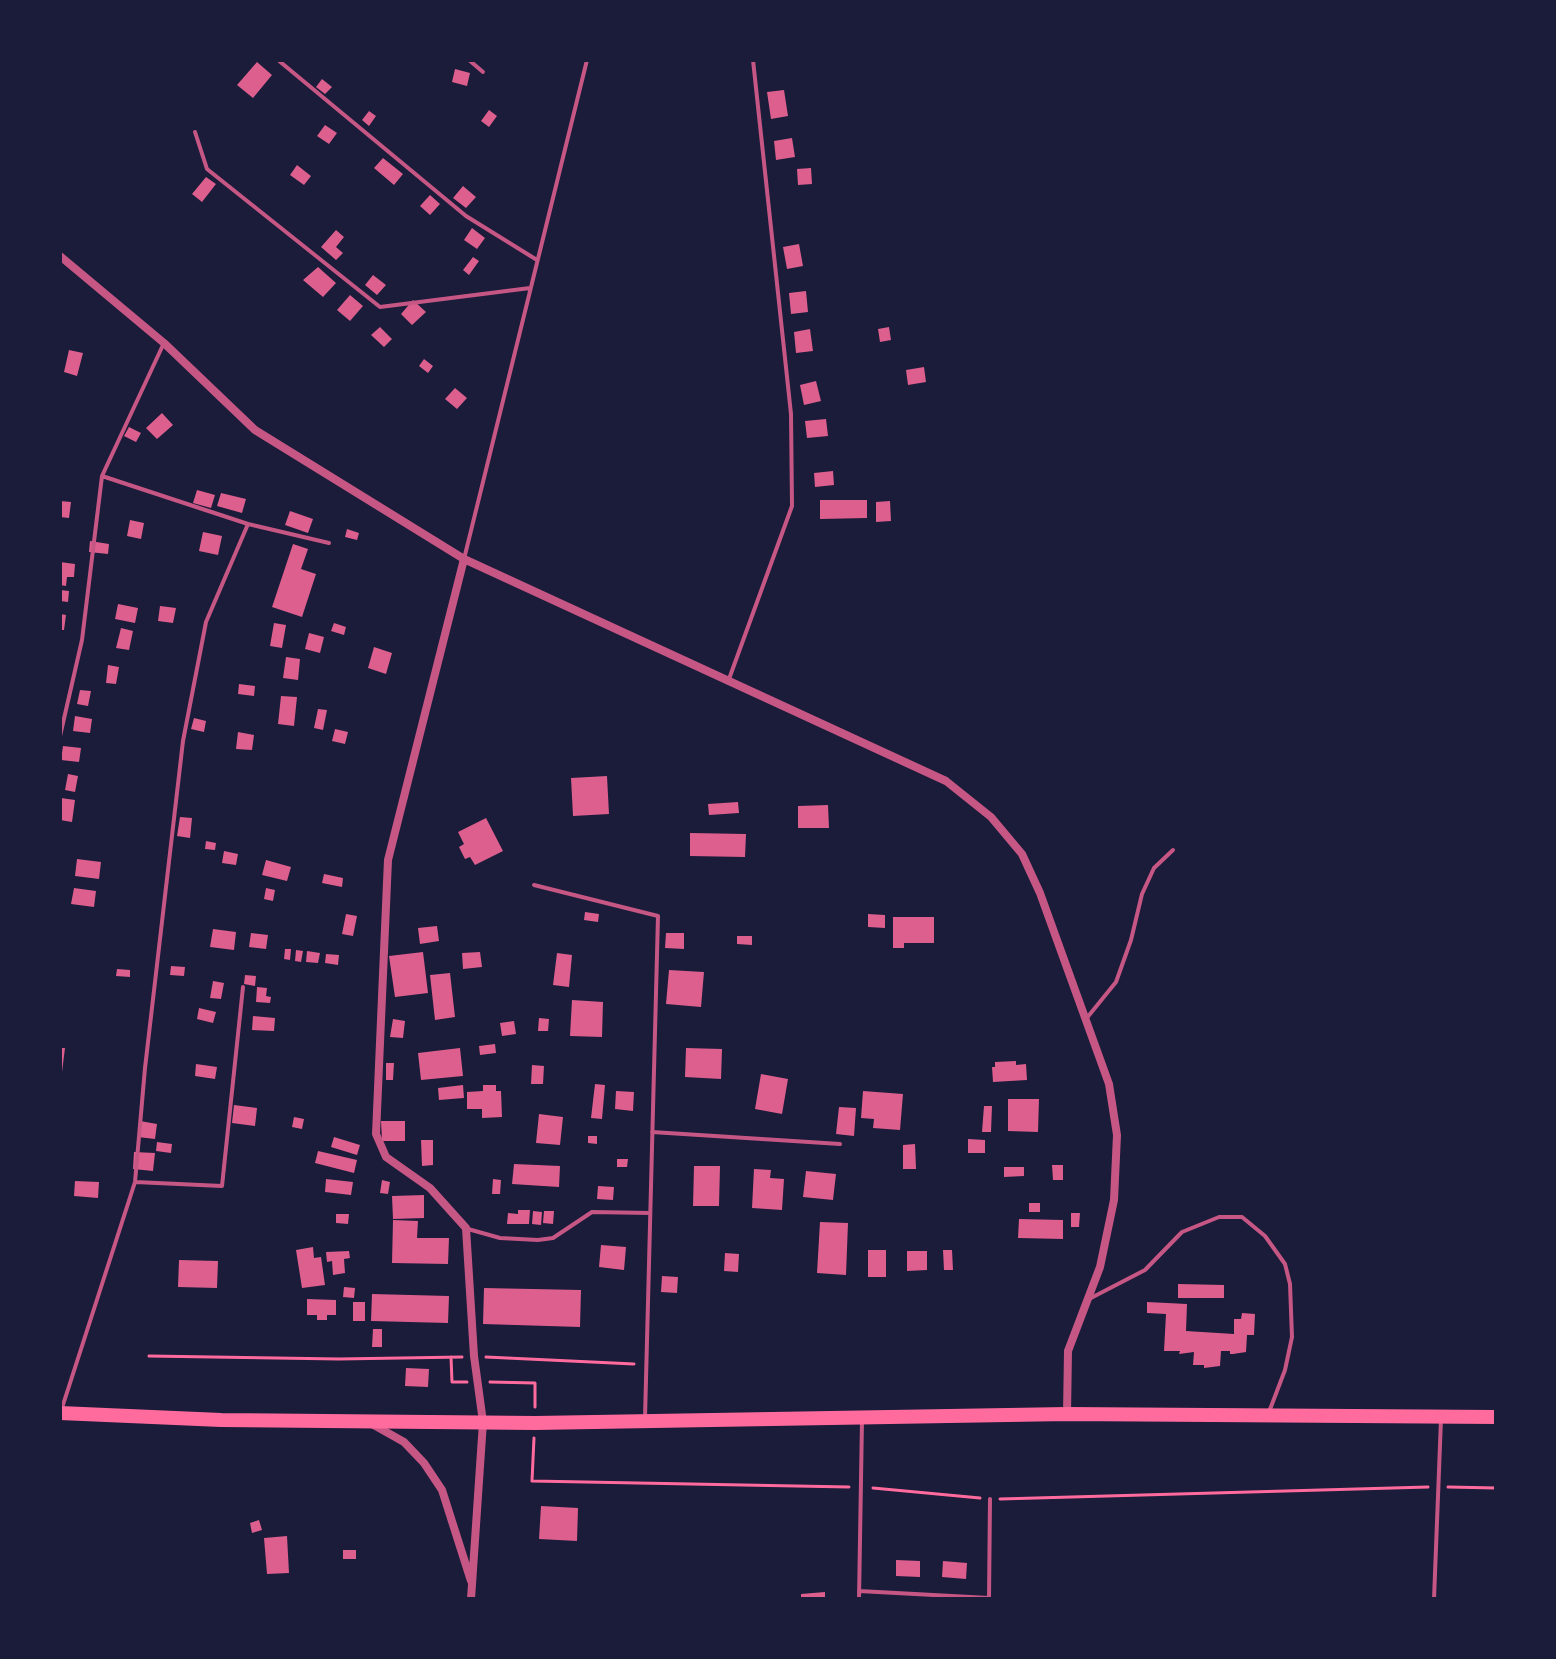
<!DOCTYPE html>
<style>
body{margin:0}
#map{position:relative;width:1556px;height:1659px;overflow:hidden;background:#1b1b3a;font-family:Inter,sans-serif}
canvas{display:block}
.frame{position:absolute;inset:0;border:62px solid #1b1b3a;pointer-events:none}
</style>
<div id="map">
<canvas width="1556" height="1659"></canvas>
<div class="frame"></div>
</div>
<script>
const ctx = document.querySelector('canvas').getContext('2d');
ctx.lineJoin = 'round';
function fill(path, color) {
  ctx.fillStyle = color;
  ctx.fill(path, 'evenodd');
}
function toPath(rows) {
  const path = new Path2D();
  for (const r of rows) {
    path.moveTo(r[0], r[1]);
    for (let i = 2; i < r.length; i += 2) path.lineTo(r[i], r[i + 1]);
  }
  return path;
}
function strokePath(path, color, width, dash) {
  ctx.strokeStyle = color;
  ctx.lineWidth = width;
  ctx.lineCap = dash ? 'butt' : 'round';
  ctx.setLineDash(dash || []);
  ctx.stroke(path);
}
fill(toPath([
 [257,62,272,75,253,98,237,85],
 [455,69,470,73,467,86,452,82],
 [322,79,332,87,325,94,316,87],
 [784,90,788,116,771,119,767,92],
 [489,110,497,116,489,127,481,121],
 [369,111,376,116,369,126,362,120],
 [325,125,337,133,329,144,317,136],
 [792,138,795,157,776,160,774,141],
 [383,158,403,174,394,185,374,168],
 [297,165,311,176,304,185,290,175],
 [811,168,812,184,798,185,797,169],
 [206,177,216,184,202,202,192,194],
 [463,186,476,197,466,208,453,198],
 [430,195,440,204,430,215,420,206],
 [472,228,485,238,477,249,464,240],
 [336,230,344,237,336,247,343,253,336,260,321,247],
 [799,244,803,266,787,269,783,247],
 [473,257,479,261,469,275,463,270],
 [318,267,336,283,323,297,303,280],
 [373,275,386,285,377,295,365,285],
 [806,291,808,312,791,314,789,293],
 [350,295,363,306,350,321,337,310],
 [413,300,426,312,412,325,401,314],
 [380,327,392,339,384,347,371,335],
 [889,327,891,340,880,342,878,329],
 [810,329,813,351,796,353,794,332],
 [69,350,83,353,77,376,64,372],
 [424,359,433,366,428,373,419,366],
 [924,367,926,382,908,385,906,370],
 [816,381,821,401,804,405,800,385],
 [455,388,467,398,457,409,445,399],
 [162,413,173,425,157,439,146,428],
 [826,419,828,436,807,438,805,421],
 [129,427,141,433,136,442,124,436],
 [833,471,834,485,815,487,814,473],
 [197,490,215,495,211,508,193,503],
 [221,493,246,499,242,513,217,506],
 [820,500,867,500,867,518,820,519],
 [60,501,71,502,69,518,60,517],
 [890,501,891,521,876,522,876,502],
 [290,511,313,519,308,533,285,525],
 [130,520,144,523,141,539,127,536],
 [347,529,359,533,357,540,345,537],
 [203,532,222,536,218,555,199,551],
 [90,541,109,544,108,554,89,552],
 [293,544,308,549,301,569,316,574,302,617,272,607],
 [60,562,75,564,74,577,67,577,66,586,60,585],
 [60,590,69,591,68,602,60,601],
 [118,604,138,608,135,623,115,619],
 [160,606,176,608,173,623,158,621],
 [60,614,66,615,64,630,60,630],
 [274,623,286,625,282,648,270,646],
 [334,623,346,627,344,635,331,631],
 [121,628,133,631,129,650,116,648],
 [309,633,324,637,320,653,305,649],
 [374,647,392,653,386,674,368,668],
 [286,657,300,659,298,680,283,678],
 [108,665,119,667,116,684,106,683],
 [239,684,255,686,254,696,238,694],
 [80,690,91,691,88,706,77,704],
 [281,696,297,697,294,726,278,724],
 [318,709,327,710,323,730,314,728],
 [75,716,92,719,90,733,73,731],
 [194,718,206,721,204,732,191,729],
 [335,729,348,732,345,744,332,741],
 [238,732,254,735,252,750,236,749],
 [63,746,81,748,79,762,61,760],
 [68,774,78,776,75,792,65,790],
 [607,776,609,814,573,816,571,778],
 [61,798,75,800,72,822,60,820],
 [738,802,739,813,709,815,708,804],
 [828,805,829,828,798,828,798,806],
 [180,817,192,818,190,838,177,836],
 [486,818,503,851,475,865,470,857,465,859,459,847,464,844,458,832],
 [690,833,746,834,745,857,690,856],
 [206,841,216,843,215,850,205,849],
 [224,851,238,854,236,865,222,863],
 [77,859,101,862,99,879,75,876],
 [266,860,291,867,287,881,262,875],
 [324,874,343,878,342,887,322,883],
 [74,888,96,891,94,907,71,904],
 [266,888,275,890,273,901,264,899],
 [585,912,599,914,598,922,584,920],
 [346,914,357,916,353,936,342,934],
 [868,914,885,915,885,928,868,927],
 [893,917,934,917,934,943,904,943,904,948,893,948],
 [437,926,439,941,420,944,418,928],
 [213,929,236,932,234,950,210,947],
 [251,933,268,935,266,949,249,947],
 [666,933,684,933,684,949,665,948],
 [737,936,752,936,752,945,737,944],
 [285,949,291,949,290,960,284,959],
 [296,950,303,951,301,962,295,961],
 [307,951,320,953,318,963,306,962],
 [423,952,428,993,395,997,389,956],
 [480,952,482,967,463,969,462,953],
 [557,953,572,955,569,987,553,985],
 [326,954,339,955,338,965,325,963],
 [171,966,185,967,184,976,170,975],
 [117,969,130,970,130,977,116,976],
 [669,970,704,972,701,1007,666,1004],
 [450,973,455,1017,435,1020,430,975],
 [245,975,256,976,255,986,244,984],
 [213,981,224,983,221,999,210,998],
 [257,987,267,988,266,996,271,997,270,1003,256,1002],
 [572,1000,603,1002,602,1037,570,1036],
 [199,1008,216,1012,213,1023,197,1019],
 [253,1016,275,1018,274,1031,252,1030],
 [539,1018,549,1019,548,1031,538,1031],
 [393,1019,405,1021,403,1038,390,1037],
 [514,1021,516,1034,502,1036,500,1023],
 [495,1044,496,1053,480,1055,479,1046],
 [60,1048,65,1048,62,1072,60,1071],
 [460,1048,463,1076,421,1080,418,1053],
 [686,1048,722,1049,721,1079,685,1077],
 [1016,1061,1016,1065,1026,1064,1027,1080,993,1082,992,1067,995,1067,995,1062],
 [386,1063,394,1063,393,1080,386,1080],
 [196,1064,217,1067,215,1079,195,1076],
 [532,1065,544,1066,543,1084,531,1084],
 [761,1074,788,1079,782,1114,755,1109],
 [595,1084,605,1085,602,1119,591,1118],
 [463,1085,464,1098,439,1100,438,1088],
 [483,1085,496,1085,496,1091,501,1091,502,1117,482,1118,482,1109,467,1109,467,1092,483,1091],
 [616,1091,634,1092,633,1111,615,1109],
 [863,1091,903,1094,900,1130,873,1128,874,1119,861,1118],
 [1008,1099,1039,1099,1038,1132,1008,1131],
 [234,1105,257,1108,255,1126,232,1123],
 [984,1106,992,1106,991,1132,982,1132],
 [839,1107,856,1108,854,1136,836,1134],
 [539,1114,563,1117,560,1145,536,1143],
 [294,1117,304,1119,302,1129,292,1127],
 [140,1121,157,1124,155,1139,138,1137],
 [381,1121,405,1121,405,1141,382,1141],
 [588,1136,597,1136,597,1144,588,1143],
 [334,1137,360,1145,357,1155,331,1147],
 [968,1139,985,1140,985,1153,968,1153],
 [421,1140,433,1140,433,1165,422,1166],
 [157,1142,172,1144,171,1153,156,1151],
 [915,1144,916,1169,903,1169,903,1145],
 [318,1151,357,1160,354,1173,315,1163],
 [134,1152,155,1153,153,1171,133,1169],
 [617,1159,628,1159,627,1167,617,1167],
 [514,1164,560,1166,559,1187,512,1184],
 [1052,1165,1063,1165,1063,1180,1053,1180],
 [694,1166,720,1166,719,1206,693,1206],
 [1004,1167,1024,1167,1024,1176,1004,1177],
 [754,1169,771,1170,770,1178,784,1179,782,1210,752,1208],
 [806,1171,836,1174,833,1200,803,1197],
 [326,1179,353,1182,351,1195,325,1192],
 [493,1179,501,1180,500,1194,492,1194],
 [382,1180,390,1182,388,1194,380,1193],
 [75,1181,99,1182,98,1198,74,1196],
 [598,1186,614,1187,613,1200,597,1199],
 [424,1195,424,1218,393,1219,392,1196],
 [1029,1203,1040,1203,1040,1212,1029,1212],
 [518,1210,530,1210,529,1224,507,1224,508,1213,518,1214],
 [533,1211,542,1212,541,1225,532,1224],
 [544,1211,554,1211,553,1224,543,1223],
 [1071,1213,1080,1213,1079,1227,1071,1227],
 [336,1214,349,1214,348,1224,336,1223],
 [1019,1219,1063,1220,1063,1239,1018,1238],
 [393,1220,418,1221,417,1238,449,1238,448,1264,392,1263],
 [820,1222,848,1223,846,1275,817,1273],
 [601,1245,626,1247,624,1270,599,1267],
 [313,1247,314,1258,321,1257,325,1285,302,1288,296,1250],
 [868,1250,886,1250,886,1277,868,1277],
 [943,1250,952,1250,953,1270,944,1270],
 [349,1251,350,1258,344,1259,345,1273,333,1275,332,1261,327,1262,326,1252],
 [907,1251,927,1251,927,1270,907,1271],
 [725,1253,739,1254,738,1272,724,1271],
 [179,1260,218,1261,217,1288,178,1287],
 [662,1276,678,1277,677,1293,661,1292],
 [1178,1284,1224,1285,1224,1298,1178,1298],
 [344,1287,355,1288,354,1298,343,1297],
 [484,1288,581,1290,580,1327,483,1324],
 [372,1294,449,1296,448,1323,371,1321],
 [307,1299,336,1300,336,1315,327,1315,327,1320,317,1320,317,1315,307,1315],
 [353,1302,365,1302,365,1321,353,1321],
 [1147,1302,1187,1304,1186,1331,1234,1334,1234,1319,1241,1319,1242,1313,1255,1314,1254,1335,1247,1335,1246,1352,1233,1354,1230,1354,1230,1351,1221,1351,1220,1366,1204,1368,1204,1365,1193,1365,1194,1352,1179,1354,1180,1351,1164,1351,1166,1314,1147,1313],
 [373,1329,382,1329,382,1347,372,1347],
 [406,1368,429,1369,428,1387,405,1386],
 [541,1506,578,1508,577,1541,539,1539],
 [259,1520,262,1530,252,1533,250,1523],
 [287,1536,289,1573,267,1574,264,1538],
 [343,1550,356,1550,356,1559,343,1559],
 [896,1560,920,1561,920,1577,896,1576],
 [943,1561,967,1563,966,1579,942,1577],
 [825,1592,825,1599,801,1599,801,1594]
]), '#dd5f8e');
strokePath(toPath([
 [149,1356,339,1359,462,1357],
 [451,1357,452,1382,467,1382],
 [486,1357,634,1364],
 [490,1382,535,1383,535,1407],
 [534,1438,532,1481,849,1487],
 [1448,1487,1496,1488],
 [873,1488,980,1498],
 [1000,1499,1428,1487]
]), '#ff6b9d', 3);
strokePath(toPath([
 [278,60,466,216,537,260],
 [469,60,483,72],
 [195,132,207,169,380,307,530,288],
 [248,524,329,543],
 [464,559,587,60],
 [729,679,792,506,791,414,753,60],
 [60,736,82,640,102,476,163,345],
 [534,885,658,916,645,1418],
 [1086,1019,1116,982,1131,940,1142,894,1154,868,1173,850],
 [652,1132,840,1144],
 [135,1182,222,1186,243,987],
 [468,1229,500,1238,538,1240,553,1238,592,1212,650,1213],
 [1089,1299,1145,1270,1182,1232,1219,1217,1242,1217,1265,1236,1285,1264,1290,1284,1292,1337,1285,1370,1269,1412],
 [61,1411,135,1182,145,1068,183,741,206,622,248,524,102,476],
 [859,1591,989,1598,990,1499],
 [859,1599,862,1420],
 [1434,1599,1441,1419]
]), '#c65784', 4);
strokePath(toPath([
 [60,256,164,343,255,430,464,559],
 [372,1424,404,1442,424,1463,442,1490,471,1581],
 [471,1599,483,1422,474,1356,466,1228,430,1188,386,1157,376,1134,388,860,464,559,946,781,991,817,1022,854,1040,893,1109,1084,1117,1135,1114,1200,1100,1267,1068,1351,1067,1414]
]), '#c65784', 8);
strokePath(toPath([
 [60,1413,221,1420,535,1423,1067,1414,1496,1417]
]), '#ff6b9d', 14);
</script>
